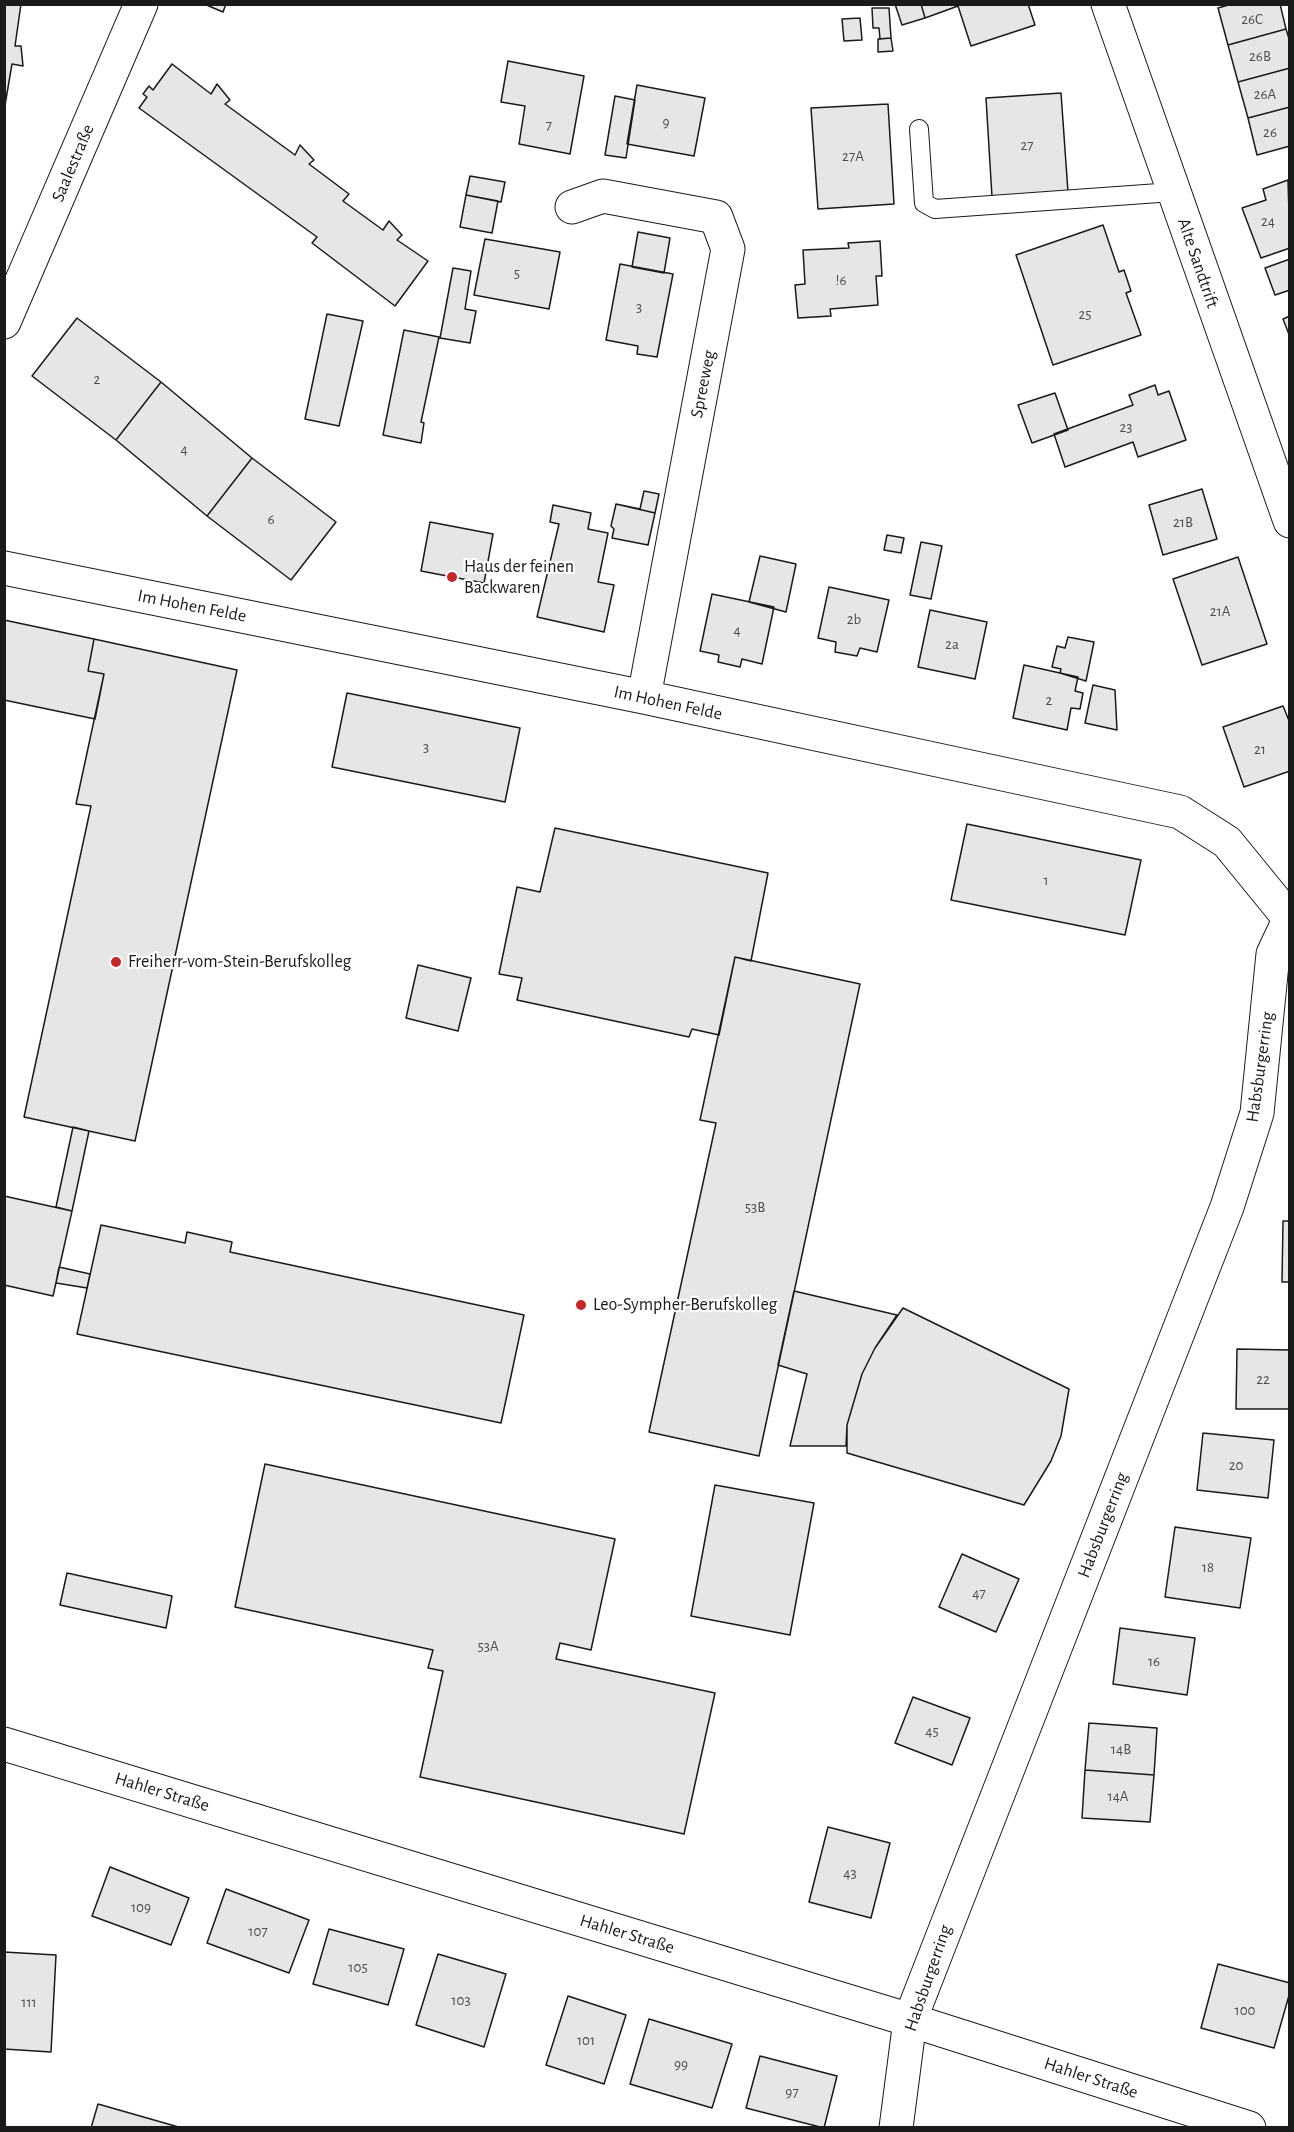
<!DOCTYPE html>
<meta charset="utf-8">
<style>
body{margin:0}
#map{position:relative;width:1294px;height:2132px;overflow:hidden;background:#fff;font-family:"Alegreya Sans",sans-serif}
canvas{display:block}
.frame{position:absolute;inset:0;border:6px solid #1a1a1a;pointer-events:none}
</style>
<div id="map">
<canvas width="1294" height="2132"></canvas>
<div class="frame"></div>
</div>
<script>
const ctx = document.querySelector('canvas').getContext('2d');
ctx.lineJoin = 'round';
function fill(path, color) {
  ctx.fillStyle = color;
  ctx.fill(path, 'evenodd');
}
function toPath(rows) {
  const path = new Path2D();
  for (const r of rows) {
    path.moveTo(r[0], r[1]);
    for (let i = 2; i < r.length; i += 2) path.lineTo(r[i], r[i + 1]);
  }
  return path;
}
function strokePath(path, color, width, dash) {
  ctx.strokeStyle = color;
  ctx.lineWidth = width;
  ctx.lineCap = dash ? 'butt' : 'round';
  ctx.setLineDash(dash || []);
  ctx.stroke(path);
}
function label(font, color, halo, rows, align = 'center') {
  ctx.font = font + ' "Alegreya Sans",sans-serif';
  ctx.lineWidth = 4.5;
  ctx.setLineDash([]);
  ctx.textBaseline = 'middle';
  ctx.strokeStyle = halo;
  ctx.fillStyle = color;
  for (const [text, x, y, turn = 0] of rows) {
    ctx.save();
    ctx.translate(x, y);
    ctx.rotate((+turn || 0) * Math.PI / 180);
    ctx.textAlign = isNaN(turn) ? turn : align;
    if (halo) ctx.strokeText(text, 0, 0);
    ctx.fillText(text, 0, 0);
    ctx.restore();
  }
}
const building = toPath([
 [4,4,21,4,15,46,21,46,23,66,12,64,4,111,4,4],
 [204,4,226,4,223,12,204,4],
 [895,4,921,4,925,18,902,25,895,4],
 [921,4,1028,4,1035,25,971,46,958,6,925,18,921,4],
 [1232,4,1280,4,1286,29,1228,45,1218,8,1232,4],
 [872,8,889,8,891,38,880,39,879,28,873,28,872,8],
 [860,18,862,40,844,41,842,19,860,18],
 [1286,29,1290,42,1290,68,1238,82,1228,45,1286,29],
 [891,38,893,51,878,52,878,39,891,38],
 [508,61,584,76,570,154,519,144,525,106,501,102,508,61],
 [172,64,211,94,217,84,230,100,225,104,295,155,300,145,314,160,309,164,349,194,343,201,383,230,389,221,402,235,397,240,428,261,395,306,312,243,317,237,139,108,147,97,143,94,149,86,153,90,172,64],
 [1290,68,1290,107,1248,118,1238,82,1290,68],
 [637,85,705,98,694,156,627,144,637,85],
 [1061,93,1068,192,992,197,986,98,1061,93],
 [615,96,635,100,626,158,605,155,615,96],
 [888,104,894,204,818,209,811,108,888,104],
 [1290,107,1290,146,1257,155,1248,118,1290,107],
 [470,176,505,182,501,202,466,195,470,176],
 [1288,180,1290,248,1261,258,1242,208,1266,200,1263,189,1288,180],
 [466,195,498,201,492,233,460,227,466,195],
 [1103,225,1119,272,1124,270,1131,291,1126,293,1141,335,1053,365,1016,255,1103,225],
 [638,232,670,238,664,273,632,267,638,232],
 [485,239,560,252,549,309,474,295,485,239],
 [880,241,882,276,876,276,878,305,830,309,831,316,798,318,795,285,805,284,803,250,849,248,848,243,880,241],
 [1290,259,1290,290,1275,295,1265,268,1290,259],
 [620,264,673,274,657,357,637,354,638,346,606,340,620,264],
 [453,268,471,271,465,309,476,311,470,343,440,338,453,268],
 [327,314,363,321,339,426,305,419,327,314],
 [1290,316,1290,337,1283,319,1290,316],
 [77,318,161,382,116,440,32,376,77,318],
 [404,330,439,337,421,422,424,423,421,443,383,435,404,330],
 [161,382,252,458,207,516,116,440,161,382],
 [1155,385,1158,395,1169,391,1186,440,1138,457,1133,442,1065,467,1054,434,1133,405,1129,395,1155,385],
 [1055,393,1068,430,1032,443,1018,405,1055,393],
 [252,458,336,522,291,580,207,516,252,458],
 [1202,489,1217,539,1163,555,1149,505,1202,489],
 [644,491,659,494,655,513,616,504,640,509,644,491],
 [616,504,655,513,648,545,612,538,614,529,611,526,616,504],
 [553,505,591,513,588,529,608,533,598,582,614,585,604,632,537,617,559,524,550,522,553,505],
 [430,522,493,534,484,583,421,571,430,522],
 [887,535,904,538,901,553,884,550,887,535],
 [921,542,942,546,931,599,910,595,921,542],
 [760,556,796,564,786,612,749,602,760,556],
 [1238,557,1267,644,1202,665,1173,579,1238,557],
 [829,587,889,600,877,652,860,648,857,656,835,652,836,642,818,638,829,587],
 [712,594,774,607,762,664,742,659,740,667,718,662,719,655,700,651,712,594],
 [930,610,987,622,975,679,918,667,930,610],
 [4,620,94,639,88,671,104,674,95,719,4,700,4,620],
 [1068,637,1094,642,1086,681,1060,673,1061,669,1052,667,1057,646,1065,648,1068,637],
 [94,639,237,670,135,1141,24,1117,91,806,76,804,104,674,88,671,94,639],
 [1024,665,1078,677,1075,691,1083,693,1080,709,1071,708,1067,730,1013,718,1024,665],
 [1093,685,1115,690,1117,730,1085,723,1093,685],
 [347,693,520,728,505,802,332,767,347,693],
 [1283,706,1290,723,1290,771,1244,787,1223,727,1283,706],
 [967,824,1141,860,1125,935,951,900,967,824],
 [555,828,768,873,751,961,735,957,719,1035,692,1029,689,1037,517,1000,522,978,499,974,517,887,540,892,555,828],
 [735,957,860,984,759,1456,649,1432,716,1123,700,1120,735,957],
 [418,965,471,978,458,1031,406,1018,418,965],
 [73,1127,89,1131,72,1211,56,1207,73,1127],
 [4,1196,72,1211,53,1296,4,1285,4,1196],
 [1283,1221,1290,1221,1290,1282,1282,1282,1283,1221],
 [101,1225,185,1243,187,1232,232,1242,230,1252,524,1315,501,1423,77,1334,101,1225],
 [59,1267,90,1274,87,1288,56,1283,59,1267],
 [794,1291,897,1315,875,1348,862,1374,847,1425,846,1446,790,1446,807,1374,778,1365,794,1291],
 [903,1308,1069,1389,1061,1436,1051,1461,1024,1505,847,1453,847,1425,862,1374,875,1348,903,1308],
 [1237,1349,1290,1350,1290,1409,1236,1409,1237,1349],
 [1203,1433,1274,1440,1268,1498,1197,1490,1203,1433],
 [265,1464,615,1539,591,1650,560,1643,556,1659,715,1693,684,1834,420,1777,443,1671,428,1668,433,1650,235,1607,265,1464],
 [715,1485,814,1503,790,1635,691,1616,715,1485],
 [1175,1527,1251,1538,1240,1608,1165,1597,1175,1527],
 [962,1554,1019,1579,996,1632,939,1607,962,1554],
 [67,1573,172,1596,166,1628,60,1605,67,1573],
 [1120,1628,1195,1638,1187,1695,1113,1684,1120,1628],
 [913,1697,970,1718,952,1765,895,1743,913,1697],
 [1089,1723,1157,1728,1154,1775,1085,1770,1089,1723],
 [1085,1770,1154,1775,1150,1822,1082,1818,1085,1770],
 [828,1827,890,1843,871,1918,809,1902,828,1827],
 [110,1867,189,1898,171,1945,92,1916,110,1867],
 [226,1889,309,1920,289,1973,207,1943,226,1889],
 [329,1929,404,1949,388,2005,313,1984,329,1929],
 [4,1952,56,1955,51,2052,4,2049,4,1952],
 [438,1954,506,1974,484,2047,416,2025,438,1954],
 [1218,1964,1290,1983,1290,1992,1274,2048,1201,2028,1218,1964],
 [568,1996,626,2015,604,2084,546,2065,568,1996],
 [649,2019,732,2044,712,2108,630,2084,649,2019],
 [760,2056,837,2076,824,2128,746,2108,760,2056],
 [98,2104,182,2128,91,2128,98,2104]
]);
fill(building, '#e6e6e6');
strokePath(building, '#1a1a1a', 1.5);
const lane = toPath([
 [919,129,924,203,935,209,1173,192]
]);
const street = toPath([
 [1108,4,1290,521],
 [572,207,603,196,716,217,728,249,644,697],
 [4,322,141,4],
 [4,568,644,697,1180,812,1227,842,1289,918],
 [896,2128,910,2020,1227,1207,1257,1113,1273,954,1290,918]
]);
const secondary = toPath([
 [4,1744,910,2020,1249,2128]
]);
strokePath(lane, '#1a1a1a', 20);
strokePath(street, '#1a1a1a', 35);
strokePath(secondary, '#1a1a1a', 35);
strokePath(lane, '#fff', 18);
strokePath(street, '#fff', 33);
strokePath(secondary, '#fff', 33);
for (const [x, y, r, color] of [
 [452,577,6,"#c62828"],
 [116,962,6,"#c62828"],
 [581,1305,6,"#c62828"]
]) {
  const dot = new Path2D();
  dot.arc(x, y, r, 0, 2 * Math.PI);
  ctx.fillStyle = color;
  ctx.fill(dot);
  strokePath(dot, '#fff', 2);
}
label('15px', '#4d4d4d', null, [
 ["26C",1252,19],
 ["26B",1260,56],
 ["26A",1265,94],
 ["9",666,122],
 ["7",549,125],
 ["26",1270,132],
 ["27",1027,145],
 ["27A",853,156],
 ["24",1268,221],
 ["5",517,273],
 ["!6",841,280],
 ["3",639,307],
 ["25",1085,314],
 ["2",97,379],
 ["23",1126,427],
 ["4",184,449],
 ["6",271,519],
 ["21B",1183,522],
 ["21A",1220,611],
 ["2b",854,619],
 ["4",737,630],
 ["2a",952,644],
 ["2",1049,700],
 ["3",426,747],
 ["21",1260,749],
 ["1",1046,880],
 ["53B",755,1207],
 ["22",1263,1379],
 ["20",1236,1465],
 ["18",1208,1567],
 ["47",979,1593],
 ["53A",488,1646],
 ["16",1154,1661],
 ["45",932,1731],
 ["14B",1121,1749],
 ["14A",1118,1796],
 ["43",850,1873],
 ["109",141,1907],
 ["107",258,1931],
 ["105",358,1967],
 ["103",461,2000],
 ["111",29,2002],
 ["100",1245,2010],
 ["101",586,2040],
 ["99",681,2064],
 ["97",792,2092]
]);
label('18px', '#1a1a1a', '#fff', [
 ["Saalestraße",73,163,-67],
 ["Alte Sandtrift",1198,263,71],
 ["Spreeweg",703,384,-79],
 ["Im Hohen Felde",192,606,11],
 ["Im Hohen Felde",668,703,12],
 ["Habsburgerring",1260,1067,-82],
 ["Habsburgerring",1103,1525,-69],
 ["Hahler Straße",162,1792,17],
 ["Hahler Straße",627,1934,17],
 ["Habsburgerring",928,1978,-71],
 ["Hahler Straße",1091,2078,18]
]);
label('18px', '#1a1a1a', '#fff', [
 ["Haus der feinen",464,567],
 ["Backwaren",464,588],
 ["Freiherr-vom-Stein-Berufskolleg",128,962],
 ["Leo-Sympher-Berufskolleg",593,1305]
], 'left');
</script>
